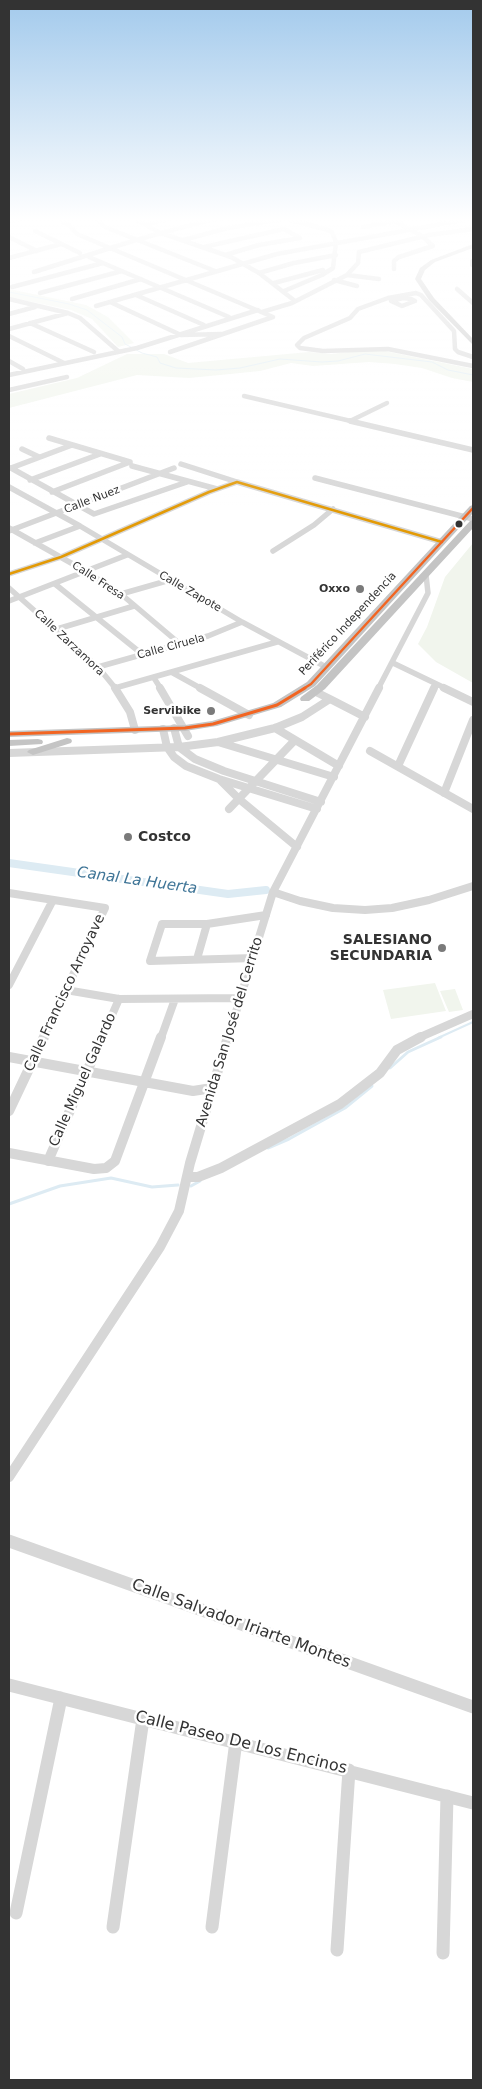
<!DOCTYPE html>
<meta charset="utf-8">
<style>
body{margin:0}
#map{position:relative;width:482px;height:2089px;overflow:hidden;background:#fff;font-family:"DejaVu Sans",sans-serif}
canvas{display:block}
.frame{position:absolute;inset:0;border:10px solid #333;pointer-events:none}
</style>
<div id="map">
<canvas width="482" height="2089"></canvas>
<div class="frame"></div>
</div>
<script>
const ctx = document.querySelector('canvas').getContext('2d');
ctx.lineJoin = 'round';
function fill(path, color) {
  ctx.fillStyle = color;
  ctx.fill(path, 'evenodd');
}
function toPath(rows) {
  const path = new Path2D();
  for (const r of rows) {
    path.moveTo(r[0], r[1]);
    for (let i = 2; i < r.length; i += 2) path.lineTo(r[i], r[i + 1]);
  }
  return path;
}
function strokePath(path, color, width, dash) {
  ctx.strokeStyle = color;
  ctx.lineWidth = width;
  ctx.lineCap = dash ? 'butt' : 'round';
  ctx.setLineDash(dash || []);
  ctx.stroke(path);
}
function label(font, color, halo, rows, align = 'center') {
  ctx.font = font + ' "DejaVu Sans",sans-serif';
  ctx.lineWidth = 5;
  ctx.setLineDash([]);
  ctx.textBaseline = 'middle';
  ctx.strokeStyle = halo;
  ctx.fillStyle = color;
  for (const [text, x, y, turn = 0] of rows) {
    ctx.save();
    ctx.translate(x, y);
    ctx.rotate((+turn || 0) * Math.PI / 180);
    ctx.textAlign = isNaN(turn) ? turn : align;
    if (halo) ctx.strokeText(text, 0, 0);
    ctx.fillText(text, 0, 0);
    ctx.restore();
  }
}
fill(toPath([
 [9,289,86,305,108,317,134,343,118,347,92,319,71,310,9,297],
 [375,349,473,369,473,382,452,378,422,368,395,364,369,362,313,366,291,363,260,371,220,375,189,378,137,375,9,408,9,394,77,378,127,354,164,354,188,363,309,352,331,354],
 [473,543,473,683,436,662,418,644,427,627,445,577],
 [435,983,446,1011,391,1019,383,990],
 [455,989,463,1010,449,1012,440,991]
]), '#f1f5ed');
strokePath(toPath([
 [9,292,69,304,87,310,122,337,125,344,142,353,157,357,160,363,176,368,216,370,240,368,280,359,322,362,338,361,365,354,432,362,448,370,473,375]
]), '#ddebf3', 1);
strokePath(toPath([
 [438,1038,473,1022]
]), '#ddebf3', 2);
strokePath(toPath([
 [390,1068,408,1052,441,1037],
 [268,1148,289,1139,345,1108,372,1086],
 [191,1186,200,1181],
 [9,1204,60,1186,111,1178,152,1187,178,1185]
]), '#ddebf3', 3);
strokePath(toPath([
 [9,863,228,894,266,890]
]), '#ddebf3', 8);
strokePath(toPath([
 [55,217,69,225,77,234,273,317],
 [95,217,105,227,215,271],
 [131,217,161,233,231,257,259,273,295,301],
 [280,217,328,230,332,232,336,242,333,268,322,275,284,291],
 [387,217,422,236,433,246],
 [349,218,354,217],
 [9,221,27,217],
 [145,225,175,217],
 [363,227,415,217],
 [35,231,80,253],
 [9,237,37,251],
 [183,240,228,228,284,219],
 [204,247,284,229,300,238],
 [225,255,259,245,300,238],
 [89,257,229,317],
 [9,258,61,244],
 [394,269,394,261,399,257,433,246],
 [34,272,136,240,202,222,229,217],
 [259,273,294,263,336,255],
 [347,275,379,279],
 [334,280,357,286],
 [274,283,323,270],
 [12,287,103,263],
 [457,289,473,303],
 [40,293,122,271],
 [136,295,204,325],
 [403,298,411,299,415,301,402,306,391,301,403,298],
 [9,299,68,313,80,318,118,351],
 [72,299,141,279],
 [110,302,181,335,221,334],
 [96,306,277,254,464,220],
 [262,312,292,303,347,275,358,263,359,252,429,235,473,229],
 [9,314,35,307],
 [30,323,94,352],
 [9,329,68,313],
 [9,336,64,363],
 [170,352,273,317],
 [473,357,458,352,455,349,454,331,421,295,416,293,388,298,358,309,350,318,304,338,297,345,300,348,323,351,388,349,473,366],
 [9,361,23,369],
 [9,375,137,348,258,310],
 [9,390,67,377],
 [244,396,355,422],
 [350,421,387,403]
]), '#d7d7d7', 4.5);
strokePath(toPath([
 [350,421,473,450],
 [49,438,130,462],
 [22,449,39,457],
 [181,464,237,482],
 [132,466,217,489],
 [11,468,94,514,187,482],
 [11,468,72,445],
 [315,478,473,519],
 [30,480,100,454],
 [9,487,80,526,242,622,326,667],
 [52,492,130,462],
 [9,528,87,572,121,594,180,644],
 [9,531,174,468],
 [35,543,80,526],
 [273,551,314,525,333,509],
 [9,574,61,557,209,492,237,482,442,542],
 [55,584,142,654],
 [9,588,98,667,116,689],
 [121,594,170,580],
 [9,601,127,555],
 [57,629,134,606],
 [393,663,447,689],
 [98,667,208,636,242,622],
 [173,673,202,689],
 [154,678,161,689],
 [115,688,277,642],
 [378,689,428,593,426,575],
 [434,689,436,684]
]), '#d7d7d7', 5.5);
strokePath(toPath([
 [115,688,130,712,135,730],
 [160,688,188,736],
 [200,688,249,715],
 [444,688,473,702],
 [330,699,365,717],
 [174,728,179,747,195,759,224,771,321,802],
 [275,728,339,766],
 [163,729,167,747,174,757,186,766,219,779,317,809],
 [218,742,334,777],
 [370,751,473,809],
 [9,753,179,747,218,742,275,728,302,717,330,699,316,692],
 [398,766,434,688],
 [221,781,239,799,297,847],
 [444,793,473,720],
 [229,809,295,740],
 [273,892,300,901,333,908,365,910,392,908,429,900,473,886],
 [9,893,105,908,43,1038],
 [254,958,150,961,162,924,207,924,266,915],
 [197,959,207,924],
 [9,985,53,900],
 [66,990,119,999,240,998],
 [102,1038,119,999],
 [161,1038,175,999],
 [228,1038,273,892,379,688],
 [418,1038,473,1014]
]), '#d7d7d7', 8);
strokePath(toPath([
 [9,1057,193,1091,212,1088],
 [9,1111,44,1037],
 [9,1153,94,1169,106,1168,115,1161,161,1037],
 [48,1161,102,1037],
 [188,1177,198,1177,221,1168,340,1104,380,1073,397,1050,421,1037],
 [9,1477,160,1247,179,1211,190,1163,228,1037]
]), '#d7d7d7', 10);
strokePath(toPath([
 [9,1541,473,1707],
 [9,1685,473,1803],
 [16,1913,61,1698],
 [113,1927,143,1719],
 [212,1927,236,1741],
 [337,1950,349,1770],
 [443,1953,447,1796]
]), '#d7d7d7', 13);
fill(toPath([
 [473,258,473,268,470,266,470,260,473,258]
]), '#cacaca');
fill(toPath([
 [473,244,473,248,435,262,425,270,421,279,434,298,473,339,473,345,429,300,415,279,420,268,431,260,473,244],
 [473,505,473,513,315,686,281,707,217,726,185,731,9,737,9,731,185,725,212,721,273,703,307,682,470,506,473,505],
 [473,520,473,528,325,689,309,701,301,701,300,699,301,697,317,685,470,521,473,520],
 [67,738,71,739,72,741,71,743,33,755,27,752,29,750,67,738],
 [38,739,42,740,43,742,42,744,9,746,9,740,38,739]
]), '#c4c4c4');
strokePath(toPath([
 [9,574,61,557,209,492,237,482,442,542]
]), '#e39a05', 2.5);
strokePath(toPath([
 [303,689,311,684,473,508]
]), '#f26522', 2.5);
strokePath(toPath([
 [9,734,185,728,213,724,277,705,305,688]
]), '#f26522', 3);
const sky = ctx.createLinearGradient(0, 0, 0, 510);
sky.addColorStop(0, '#a3caec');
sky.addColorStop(0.43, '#fff');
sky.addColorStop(1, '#ffffff00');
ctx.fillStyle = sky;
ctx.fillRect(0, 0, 482, 510);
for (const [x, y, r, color] of [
 [459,524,4.5,"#333"],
 [360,589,5,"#7a7a7a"],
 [211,711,5,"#7a7a7a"],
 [128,837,5,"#7a7a7a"],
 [442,948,5,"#7a7a7a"]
]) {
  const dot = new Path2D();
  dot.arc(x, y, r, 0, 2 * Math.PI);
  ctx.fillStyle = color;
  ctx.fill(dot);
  strokePath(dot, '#fff', 2);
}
label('11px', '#333', '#fff', [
 ["Calle Nuez",92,500,-21],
 ["Calle Fresa",98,581,33],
 ["Calle Zapote",190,592,30],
 ["Periférico Independencia",348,624,-47],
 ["Calle Zarzamora",69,643,43],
 ["Calle Ciruela",171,647,-15]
]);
label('bold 11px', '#333', '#fff', [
 ["Oxxo",350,589],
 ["Servibike",201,711]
], 'right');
label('bold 14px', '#333', '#fff', [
 ["Costco",138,837],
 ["SALESIANO",432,940,"right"],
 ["SECUNDARIA",432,956,"right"]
], 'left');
label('14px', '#333', '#fff', [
 ["Calle Francisco Arroyave",65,993,-65],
 ["Avenida San José del Cerrito",230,1032,-73],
 ["Calle Miguel Galardo",83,1080,-66]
]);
label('italic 15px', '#3f7597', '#fff', [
 ["Canal La Huerta",137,881,8]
]);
label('16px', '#333', '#fff', [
 ["Calle Salvador Iriarte Montes",241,1624,20],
 ["Calle Paseo De Los Encinos",241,1743,14]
]);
</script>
